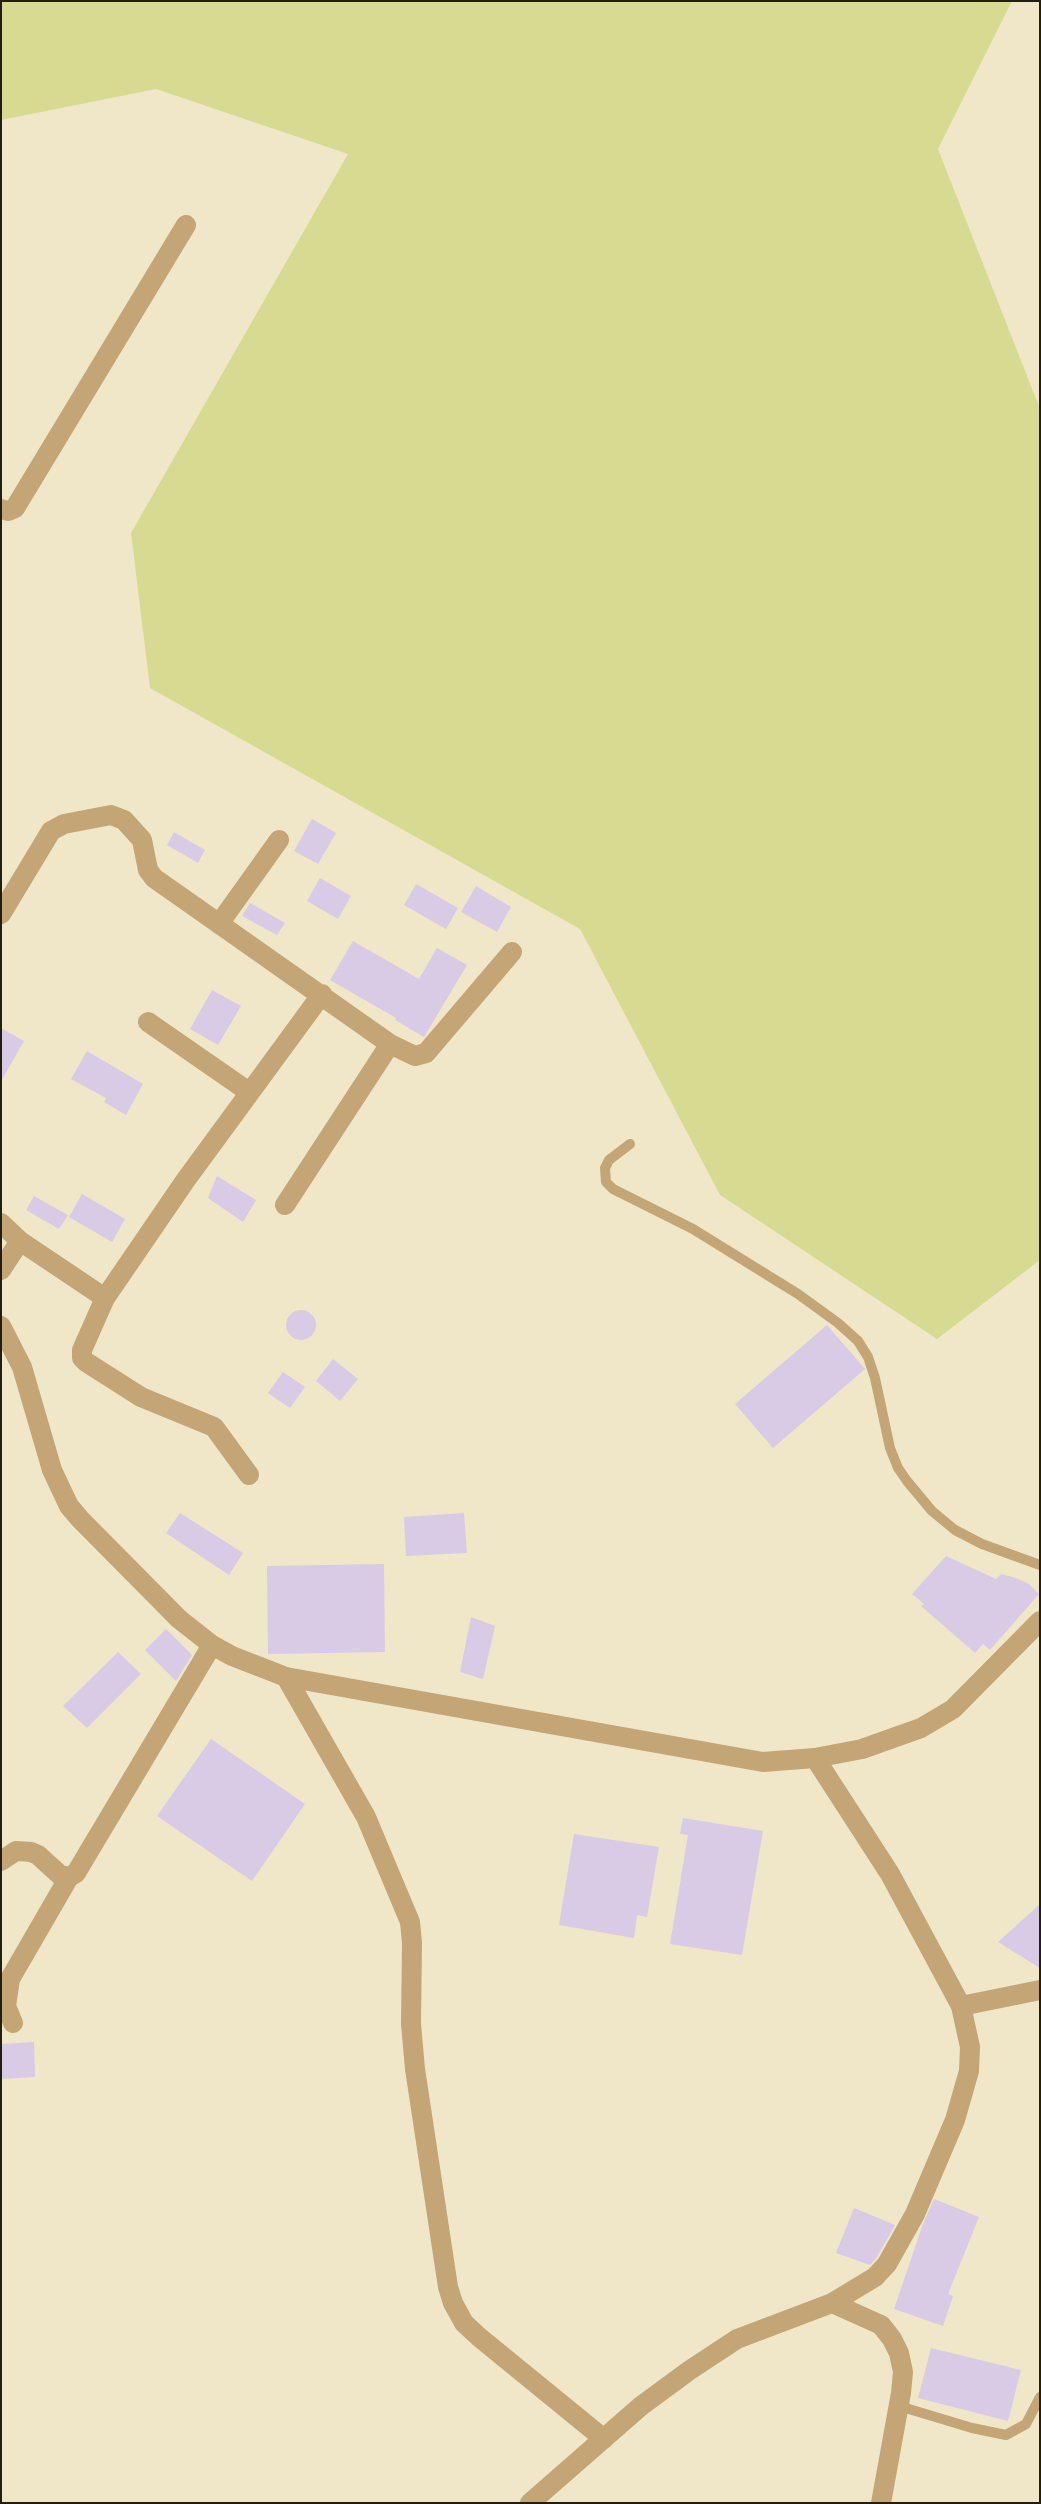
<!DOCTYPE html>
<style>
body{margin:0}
#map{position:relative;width:1041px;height:2504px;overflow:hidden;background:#f0e7c9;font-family:"IBM Plex Sans",sans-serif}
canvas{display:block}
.frame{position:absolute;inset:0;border:2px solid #221e14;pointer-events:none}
</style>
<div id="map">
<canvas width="1041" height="2504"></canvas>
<div class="frame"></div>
</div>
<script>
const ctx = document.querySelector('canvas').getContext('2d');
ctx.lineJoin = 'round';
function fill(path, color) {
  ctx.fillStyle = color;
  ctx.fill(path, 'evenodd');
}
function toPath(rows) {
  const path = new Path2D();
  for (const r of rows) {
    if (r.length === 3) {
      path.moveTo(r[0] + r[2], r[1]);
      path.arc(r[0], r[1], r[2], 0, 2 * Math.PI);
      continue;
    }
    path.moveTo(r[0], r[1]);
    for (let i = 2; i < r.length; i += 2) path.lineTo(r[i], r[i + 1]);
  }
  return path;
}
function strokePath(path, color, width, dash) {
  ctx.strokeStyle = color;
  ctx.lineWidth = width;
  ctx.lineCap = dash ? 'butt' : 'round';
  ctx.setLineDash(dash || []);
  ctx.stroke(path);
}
fill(toPath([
 [1,1,1012,1,938,149,1040,409,1040,1260,937,1339,720,1195,580,929,150,688,131,533,348,154,156,89,1,120]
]), '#d7db91');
fill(toPath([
 [312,819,336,833,318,864,294,851],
 [174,832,205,850,198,863,167,845],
 [320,878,351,896,338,919,307,901],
 [416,884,458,908,446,929,404,905],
 [476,886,511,907,497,932,461,912],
 [250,903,285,923,277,935,242,916],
 [353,941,419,979,437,948,467,965,424,1037,395,1020,396,1018,330,980],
 [212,990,241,1006,218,1045,190,1029],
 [1,1028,24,1041,1,1081],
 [87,1051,143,1084,126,1115,104,1102,106,1098,71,1079],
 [217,1176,256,1200,243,1222,208,1198],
 [82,1194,125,1219,112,1242,69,1217],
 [34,1196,68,1215,59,1229,26,1210],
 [301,1325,15],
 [827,1325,865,1369,773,1448,735,1404],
 [333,1359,358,1379,340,1401,316,1381],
 [283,1372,305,1387,290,1408,268,1393],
 [180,1513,243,1553,229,1575,166,1533],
 [464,1513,467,1553,406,1556,404,1517],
 [946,1556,996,1579,1001,1574,1016,1578,1029,1584,1039,1594,990,1650,983,1644,975,1653,921,1606,924,1604,912,1594],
 [384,1564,385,1652,268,1654,267,1566],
 [471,1617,495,1626,483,1679,460,1672],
 [166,1629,192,1655,176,1681,145,1650],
 [118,1652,141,1674,87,1728,63,1706],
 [211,1739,305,1804,252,1881,157,1816],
 [683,1818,763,1831,742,1955,670,1944,688,1835,680,1834],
 [574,1834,659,1847,647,1917,637,1915,634,1938,559,1925],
 [1040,1904,1040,1968,998,1942],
 [34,2042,35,2077,1,2079,1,2044],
 [934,2199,979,2217,948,2294,953,2296,943,2326,894,2309,923,2224],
 [854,2208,895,2225,877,2257,870,2265,836,2253],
 [931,2348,1021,2370,1008,2421,918,2398]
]), '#d9cae6');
strokePath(toPath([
 [630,1144,609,1160,605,1168,606,1182,613,1189,693,1229,798,1294,838,1323,858,1341,868,1357,875,1378,890,1448,898,1468,907,1481,932,1511,955,1530,982,1544,1040,1565],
 [899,2406,972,2428,1006,2435,1026,2424,1040,2397]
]), '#c3a576', 10);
strokePath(toPath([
 [1,509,8,511,15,508,186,225],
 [1,914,51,831,64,824,111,815,124,820,142,840,148,870,154,878,390,1044,415,1056,426,1053,512,952],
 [219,924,279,840],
 [148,1022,249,1092],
 [285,1205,390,1044],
 [1,1223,20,1241,105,1298],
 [1,1270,20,1241],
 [1,1326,22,1367,52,1470,69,1506,80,1519,179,1619,212,1645,232,1656,286,1677,763,1762,815,1758,862,1749,921,1728,953,1709,1040,1621],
 [249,1475,214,1427,141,1397,86,1362,82,1358,82,1350,105,1298,185,1181,322,994],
 [286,1677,366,1817,410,1922,412,1943,411,2024,415,2069,448,2287,453,2303,464,2323,479,2337,604,2439],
 [1,1861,16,1851,31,1852,38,1855,60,1875,69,1877,76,1873,212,1645],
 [961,2006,1040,1990],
 [13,2023,6,2006,10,1979,69,1877],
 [832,2303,881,2325,892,2339,899,2353,903,2372,901,2393,881,2503],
 [530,2503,641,2406,690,2370,737,2339,832,2303,875,2277,887,2264,915,2214,955,2120,969,2071,970,2047,961,2006,890,1874,815,1758]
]), '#c3a576', 20);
</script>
